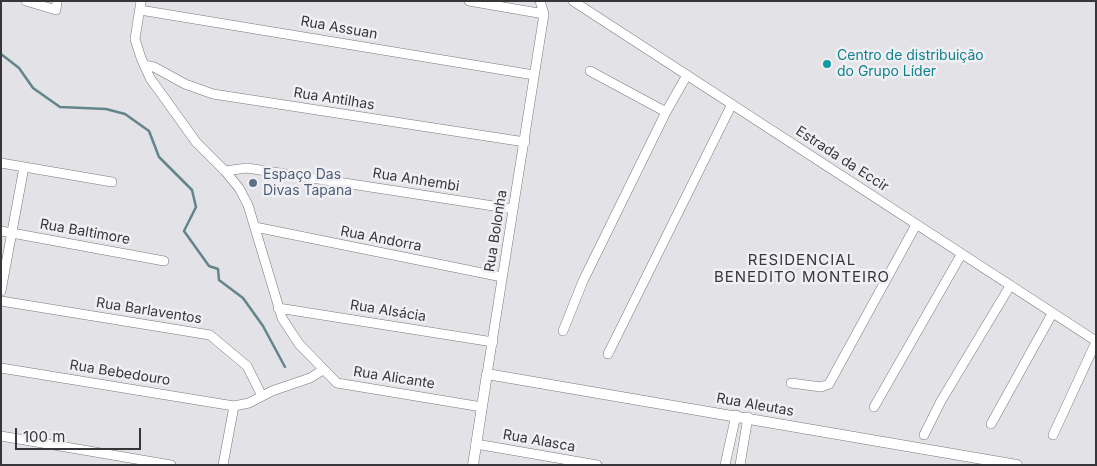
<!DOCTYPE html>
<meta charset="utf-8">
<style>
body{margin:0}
#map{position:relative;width:1097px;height:466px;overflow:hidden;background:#e2e2e7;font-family:Inter,sans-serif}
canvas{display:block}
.frame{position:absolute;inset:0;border:2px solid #373739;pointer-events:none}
.scale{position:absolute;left:15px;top:428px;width:126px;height:22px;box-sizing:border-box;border:2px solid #373739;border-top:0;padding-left:6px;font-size:15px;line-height:18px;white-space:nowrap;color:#373739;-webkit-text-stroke:4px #f0f0f4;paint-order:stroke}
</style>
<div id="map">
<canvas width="1097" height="466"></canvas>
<div class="frame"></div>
<div class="scale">100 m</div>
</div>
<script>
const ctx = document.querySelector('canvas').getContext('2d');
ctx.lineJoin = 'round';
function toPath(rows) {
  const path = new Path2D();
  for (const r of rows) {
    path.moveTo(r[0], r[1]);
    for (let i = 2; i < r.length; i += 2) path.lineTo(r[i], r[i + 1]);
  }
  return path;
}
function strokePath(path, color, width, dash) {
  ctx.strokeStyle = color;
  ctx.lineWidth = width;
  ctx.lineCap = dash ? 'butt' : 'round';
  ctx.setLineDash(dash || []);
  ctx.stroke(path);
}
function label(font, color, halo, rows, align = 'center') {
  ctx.font = font + ' Inter,sans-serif';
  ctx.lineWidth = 5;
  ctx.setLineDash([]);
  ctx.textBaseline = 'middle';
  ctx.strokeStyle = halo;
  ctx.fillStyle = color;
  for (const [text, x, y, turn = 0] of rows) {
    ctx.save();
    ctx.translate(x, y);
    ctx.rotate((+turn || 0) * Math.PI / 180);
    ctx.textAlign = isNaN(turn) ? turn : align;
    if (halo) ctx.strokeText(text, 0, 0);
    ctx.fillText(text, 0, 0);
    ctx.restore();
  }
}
strokePath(toPath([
 [1,54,19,68,33,88,60,107,106,109,125,114,149,131,159,157,192,190,196,207,184,231,209,266,218,269,219,280,243,298,263,326,285,367]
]), '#63858a', 2.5);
const minor = toPath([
 [26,1,56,10,57,1],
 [141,1,135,39,141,58,150,78,196,142,225,171,239,188,248,205,282,318,299,344,337,383,482,407],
 [469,1,544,14],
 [573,1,1096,341],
 [140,10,534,75],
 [144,65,154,67,185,84,213,94,525,142],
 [590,71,666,112],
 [1,163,112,182],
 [225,171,247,168,513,209],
 [255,227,502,277],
 [1,231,164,261],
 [1,291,24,167],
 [1,301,210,335,247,366,262,396],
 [278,308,493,342],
 [563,331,583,281,666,112,687,75],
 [608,354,732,104],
 [1,368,234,406],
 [487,374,544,14,540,1],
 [791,383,821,387,829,384,916,225],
 [874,407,961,255],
 [991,424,1052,314],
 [924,435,941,401,1010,286],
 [1053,435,1096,342],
 [1,436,171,465],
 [476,444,597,465],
 [223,465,234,406,249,403,272,391,310,378,323,370],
 [725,465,736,415],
 [740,465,748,417]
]);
const tertiary = toPath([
 [473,465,487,374,1017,465]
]);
strokePath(minor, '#78787c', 10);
strokePath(tertiary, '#78787c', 11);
strokePath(minor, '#fff', 9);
strokePath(tertiary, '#fff', 10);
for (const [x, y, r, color] of [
 [827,64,5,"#0f9aa8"],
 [253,183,5,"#5c6f8a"]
]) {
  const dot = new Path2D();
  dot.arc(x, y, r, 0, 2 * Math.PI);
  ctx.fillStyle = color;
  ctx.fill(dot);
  strokePath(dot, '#f0f0f4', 2);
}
label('14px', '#373739', '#f0f0f4', [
 ["Rua Assuan",339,28,10],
 ["Rua Antilhas",334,99,9],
 ["Estrada da Eccir",842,159,33],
 ["Rua Anhembi",416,180,9],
 ["Rua Bolonha",496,231,-81],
 ["Rua Baltimore",85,232,10],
 ["Rua Andorra",381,239,11],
 ["Rua Barlaventos",149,311,9],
 ["Rua Alsácia",388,311,9],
 ["Rua Bebedouro",120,373,9],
 ["Rua Alicante",394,378,9],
 ["Rua Aleutas",755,405,10],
 ["Rua Alasca",539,441,10]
]);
label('14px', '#0d838f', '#f0f0f4', [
 ["Centro de distribuição",837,56],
 ["do Grupo Líder",837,72]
], 'left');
label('14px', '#4e5e75', '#f0f0f4', [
 ["Espaço Das",263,175],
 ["Divas Tapana",263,191]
], 'left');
ctx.letterSpacing = '1px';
label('15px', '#373739', '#f0f0f4', [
 ["RESIDENCIAL",802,260],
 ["BENEDITO MONTEIRO",802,277]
]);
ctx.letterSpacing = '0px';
</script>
